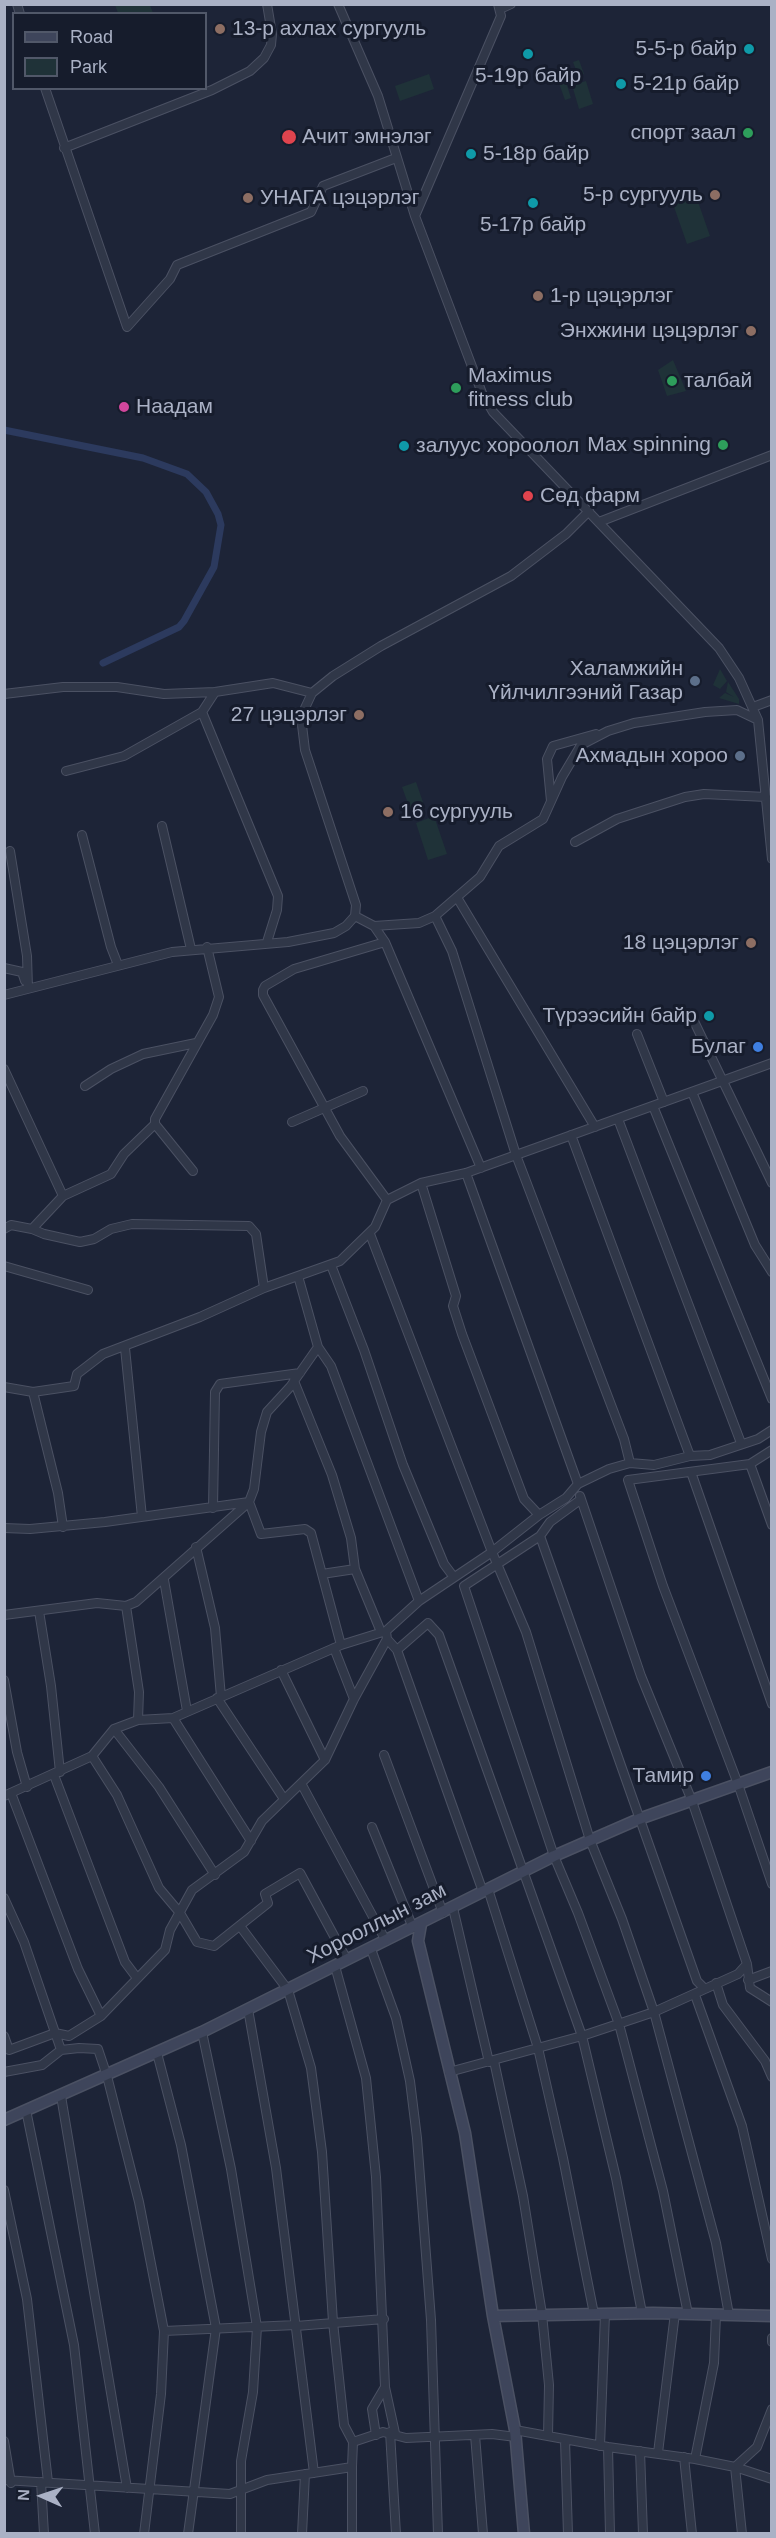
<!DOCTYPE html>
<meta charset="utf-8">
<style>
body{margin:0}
#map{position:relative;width:776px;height:2538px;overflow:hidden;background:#1d2437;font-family:Arial,sans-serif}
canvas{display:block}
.frame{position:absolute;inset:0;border:6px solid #aab1c5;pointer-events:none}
.legend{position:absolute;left:12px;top:12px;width:195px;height:78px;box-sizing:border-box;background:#161c2c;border:2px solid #515869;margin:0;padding:8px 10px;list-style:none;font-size:18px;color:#aab1c5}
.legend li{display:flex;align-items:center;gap:12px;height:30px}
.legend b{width:30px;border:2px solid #515869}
.north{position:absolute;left:12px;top:2466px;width:60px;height:60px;-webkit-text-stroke:4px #161c2c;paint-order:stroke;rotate:273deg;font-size:16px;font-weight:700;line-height:24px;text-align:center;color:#aab1c5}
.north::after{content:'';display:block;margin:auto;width:21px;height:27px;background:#aab1c5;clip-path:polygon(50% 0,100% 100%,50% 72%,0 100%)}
</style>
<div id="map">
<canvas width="776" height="2538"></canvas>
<div class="frame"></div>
<ul class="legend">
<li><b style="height:8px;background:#3e455b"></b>Road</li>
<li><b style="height:16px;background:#1f3238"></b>Park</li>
</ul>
<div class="north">N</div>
</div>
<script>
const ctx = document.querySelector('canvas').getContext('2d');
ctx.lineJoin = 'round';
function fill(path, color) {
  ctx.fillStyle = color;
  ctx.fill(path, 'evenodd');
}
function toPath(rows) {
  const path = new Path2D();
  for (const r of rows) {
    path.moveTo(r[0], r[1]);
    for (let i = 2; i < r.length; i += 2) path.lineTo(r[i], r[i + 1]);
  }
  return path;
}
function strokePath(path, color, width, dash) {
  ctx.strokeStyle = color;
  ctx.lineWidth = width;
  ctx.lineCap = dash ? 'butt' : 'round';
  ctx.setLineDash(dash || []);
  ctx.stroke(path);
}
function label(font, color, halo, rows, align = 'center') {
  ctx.font = font + ' Arial,sans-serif';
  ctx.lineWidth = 6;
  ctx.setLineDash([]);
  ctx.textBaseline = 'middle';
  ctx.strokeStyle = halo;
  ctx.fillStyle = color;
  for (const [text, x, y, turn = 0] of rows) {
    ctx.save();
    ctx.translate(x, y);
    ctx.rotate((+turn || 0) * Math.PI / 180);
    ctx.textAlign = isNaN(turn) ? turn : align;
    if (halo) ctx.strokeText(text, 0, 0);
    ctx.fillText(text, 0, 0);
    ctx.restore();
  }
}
fill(toPath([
 [115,5,150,5,153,13,118,13],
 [579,60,584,74,569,79,567,73,576,70,573,62],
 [429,74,434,89,400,101,395,86],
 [564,76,571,98,565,100,557,78],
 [586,81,593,104,579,109,572,85],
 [696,196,710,236,687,244,673,204],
 [673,360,686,391,667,396,658,370],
 [720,669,727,681,720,689,713,685],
 [728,682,739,699,739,704,719,698,725,693,734,697,726,692],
 [416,782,424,805,410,809,402,787],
 [434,816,447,854,428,860,416,823]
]), '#1f3238');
strokePath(toPath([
 [4,430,143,458,187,474,206,492,218,514,221,525,214,567,184,621,179,627,103,663]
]), '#2c3a5e', 7);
const street = toPath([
 [17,4,20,14],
 [338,4,378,96,415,216],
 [498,4,501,16,415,216,482,393,493,412,719,648,739,678,758,720,772,859],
 [500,9,511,4],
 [45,88,127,327,170,279,177,265,311,212,323,186,396,158],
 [64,148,212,90,250,71,264,58,271,45,272,34,267,4],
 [599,522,772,455],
 [4,694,63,687,117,687,164,694,215,692,273,683,312,693],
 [753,707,772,700],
 [202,712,278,896,277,910,267,942],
 [66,771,124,756,202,712,215,692],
 [551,801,547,759,553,746,596,734],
 [162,826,191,949],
 [82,835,111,947,118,965],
 [575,842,617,819,685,797,704,794,766,797],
 [10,851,27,956,28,988],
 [458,899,595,1127],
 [355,916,374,926,385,942,481,1168],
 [435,916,480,877,499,846,543,819,562,777,581,745,608,731,634,723,705,712,737,710,758,720],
 [374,926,419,923,435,916,452,951,516,1155,624,1439,630,1463],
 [385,942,294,969,265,986,263,990,263,995,340,1136,387,1200],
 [4,968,22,972,25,981],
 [4,995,172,952,288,942,334,933,346,926,355,916,356,905,305,750,302,725,305,708,312,693,333,676,381,646,511,576,566,534,589,511],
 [690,1013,772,1183],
 [637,1034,664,1102],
 [4,1069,63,1196],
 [85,1086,111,1069,143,1054,196,1043],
 [692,1092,755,1245,772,1272],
 [653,1106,772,1399],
 [618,1119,741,1443],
 [292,1122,363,1091],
 [155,1124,193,1171],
 [571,1135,690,1456],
 [466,1173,578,1484],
 [421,1183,456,1296,453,1306,462,1334,524,1499,539,1515],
 [4,1229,11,1225,32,1229,63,1196,111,1174,124,1154,155,1124,155,1119,213,1015,219,997,207,947],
 [32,1229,44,1234,80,1242,94,1239,111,1229,132,1224,249,1226,256,1234,264,1288],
 [370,1234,492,1552,526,1632,590,1840,622,1919,654,2012,716,2243,729,2315],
 [331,1265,364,1350,403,1465,444,1564,453,1576],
 [4,1266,88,1290],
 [318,1347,331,1366,419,1601],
 [125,1348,142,1517],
 [294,1381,332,1475,351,1538,355,1569,381,1632],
 [4,1387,33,1392,74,1386,77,1374,103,1354,200,1317,264,1288,340,1261,375,1227,387,1200,421,1183,466,1173,772,1063],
 [33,1392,58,1493,63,1527],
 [772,1450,750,1464,628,1480,663,1586,738,1784,772,1884],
 [750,1464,772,1525],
 [691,1472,772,1704],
 [580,1496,641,1676,692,1801,747,1964,750,1988,772,2002],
 [580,1500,550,1522,540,1536,464,1586,554,1856,578,1913,619,2024,663,2191,688,2314],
 [213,1508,215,1392,220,1384,300,1373],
 [4,1528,30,1529,105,1522,249,1502,254,1489,261,1432,267,1412,290,1387,318,1347,298,1276],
 [540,1536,697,1981,705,1989],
 [196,1547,215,1628,221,1697],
 [322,1574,355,1569],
 [164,1580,187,1711],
 [126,1606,139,1692,138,1720],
 [39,1611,51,1686,60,1772],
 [4,1615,97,1603,126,1606,136,1602,249,1502,261,1534,305,1529,311,1533,341,1645],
 [387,1639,397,1650,483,1892],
 [334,1648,354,1699],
 [397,1650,428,1623,439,1635,582,2036,616,2178,642,2313],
 [281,1670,325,1760],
 [4,1680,17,1752,27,1787],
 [217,1698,284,1799],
 [173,1718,251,1841],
 [114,1729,159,1787,215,1875],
 [384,1755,443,1913],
 [92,1756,117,1795,159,1888,180,1913,197,1942,214,1946,268,1903,265,1894,300,1873,347,1960],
 [54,1775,125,1962,137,1978],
 [302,1785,386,1941],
 [11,1793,78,1969,101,2016],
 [4,1796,92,1756,114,1729,138,1720,173,1718,341,1645,386,1631],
 [372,1827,413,1928],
 [488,1889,538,2048,563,2158,594,2314],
 [4,1898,24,1942,61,2050],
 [453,1908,489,2062],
 [240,1926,288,1990,311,2068,322,2152,333,2322,344,2425,353,2442],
 [371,1949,396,2018,410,2081,417,2138,431,2320,438,2534],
 [335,1966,366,2078,376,2177,385,2387,395,2433],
 [748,1980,772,1971],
 [716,1983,723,2005,765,2061,772,2077],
 [695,1995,742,2126,772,2259],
 [248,2009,276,2168,314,2473],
 [202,2032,231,2169,257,2327,253,2392,241,2461,241,2534],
 [4,2036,9,2050,55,2033,69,2036,101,2016,165,1950,170,1930,192,1890,244,1852,262,1821,325,1760,354,1699,387,1639,386,1631,419,1601,492,1552,539,1515,566,1498,578,1484,609,1469,630,1463,654,1465,690,1456,710,1455,758,1439,772,1430],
 [157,2053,181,2145,216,2328,188,2534],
 [494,2061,523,2196,542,2314,549,2385,548,2436],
 [4,2072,42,2065,61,2050,79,2048,98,2049,107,2076,139,2202,164,2331,161,2394,144,2534],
 [449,2072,582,2036,654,2012,738,1974,747,1964],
 [61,2096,127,2488],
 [26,2110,74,2345,95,2534],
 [4,2190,27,2299,48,2482],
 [296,2326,384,2319],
 [164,2331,296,2325],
 [772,2338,772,2342],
 [515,2430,608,2447,695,2459,735,2467,772,2479],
 [390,2432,396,2534],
 [376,2435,372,2409,385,2387],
 [475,2435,483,2534],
 [565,2440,568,2534],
 [4,2441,11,2483],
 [600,2446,605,2314],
 [608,2447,610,2534],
 [640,2451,643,2534],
 [658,2453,675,2313],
 [684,2457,692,2534],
 [695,2459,714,2363,716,2315],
 [4,2480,230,2494,267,2480,352,2467,353,2442,383,2432,406,2438,492,2434,516,2437],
 [41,2482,44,2534],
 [302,2534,305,2474],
 [352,2534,352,2467],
 [742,2534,735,2467,757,2447,772,2409]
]);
const secondary = toPath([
 [421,1924,418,1941,465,2133,493,2316,515,2430,524,2534],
 [4,2120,202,2032,554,1856,639,1819,772,1772],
 [493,2316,653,2313,772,2316]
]);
strokePath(street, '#4b5163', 10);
strokePath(secondary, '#4b5163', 13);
strokePath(street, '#303748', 8);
strokePath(secondary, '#3e455b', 10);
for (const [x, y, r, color] of [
 [220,29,6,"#8d6e63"],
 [749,49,6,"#0f9aa8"],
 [528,54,6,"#0f9aa8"],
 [621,84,6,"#0f9aa8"],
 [748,133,6,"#2e9e5b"],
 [289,137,8,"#e0444e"],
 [471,154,6,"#0f9aa8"],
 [715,195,6,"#8d6e63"],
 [248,198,6,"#8d6e63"],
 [533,203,6,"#0f9aa8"],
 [538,296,6,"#8d6e63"],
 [751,331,6,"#8d6e63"],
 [672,381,6,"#2e9e5b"],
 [456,388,6,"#2e9e5b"],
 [124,407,6,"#d1479c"],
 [723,445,6,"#2e9e5b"],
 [404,446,6,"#0f9aa8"],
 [528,496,6,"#e0444e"],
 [695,681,6,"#5c6f8a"],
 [359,715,6,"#8d6e63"],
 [740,756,6,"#5c6f8a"],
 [388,812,6,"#8d6e63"],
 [751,943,6,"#8d6e63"],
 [709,1016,6,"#0f9aa8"],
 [758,1047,6,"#3f7fe0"],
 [706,1776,6,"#3f7fe0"]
]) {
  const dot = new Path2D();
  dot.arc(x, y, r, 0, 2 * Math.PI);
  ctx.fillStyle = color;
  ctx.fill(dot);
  strokePath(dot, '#161c2c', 2);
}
label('21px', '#aab1c5', '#161c2c', [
 ["13-р ахлах сургууль",232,29],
 ["5-5-р байр",737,49,"right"],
 ["5-19р байр",528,76,"center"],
 ["5-21р байр",633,84],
 ["спорт заал",736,133,"right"],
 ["Ачит эмнэлэг",302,137],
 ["5-18р байр",483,154],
 ["5-р сургууль",703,195,"right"],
 ["УНАГА цэцэрлэг",260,198],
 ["5-17р байр",533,225,"center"],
 ["1-р цэцэрлэг",550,296],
 ["Энхжини цэцэрлэг",739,331,"right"],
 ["Maximus",468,376],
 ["fitness club",468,400],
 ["талбай",684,381],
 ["Наадам",136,407],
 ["Max spinning",711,445,"right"],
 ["залуус хороолол",416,446],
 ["Сөд фарм",540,496],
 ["Халамжийн",683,669,"right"],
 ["Үйлчилгээний Газар",683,693,"right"],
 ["27 цэцэрлэг",347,715,"right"],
 ["Ахмадын хороо",728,756,"right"],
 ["16 сургууль",400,812],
 ["18 цэцэрлэг",739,943,"right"],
 ["Түрээсийн байр",697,1016,"right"],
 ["Булаг",746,1047,"right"],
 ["Тамир",694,1776,"right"]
], 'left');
label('21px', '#aab1c5', '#161c2c', [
 ["Хорооллын зам",377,1924,-27]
]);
</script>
